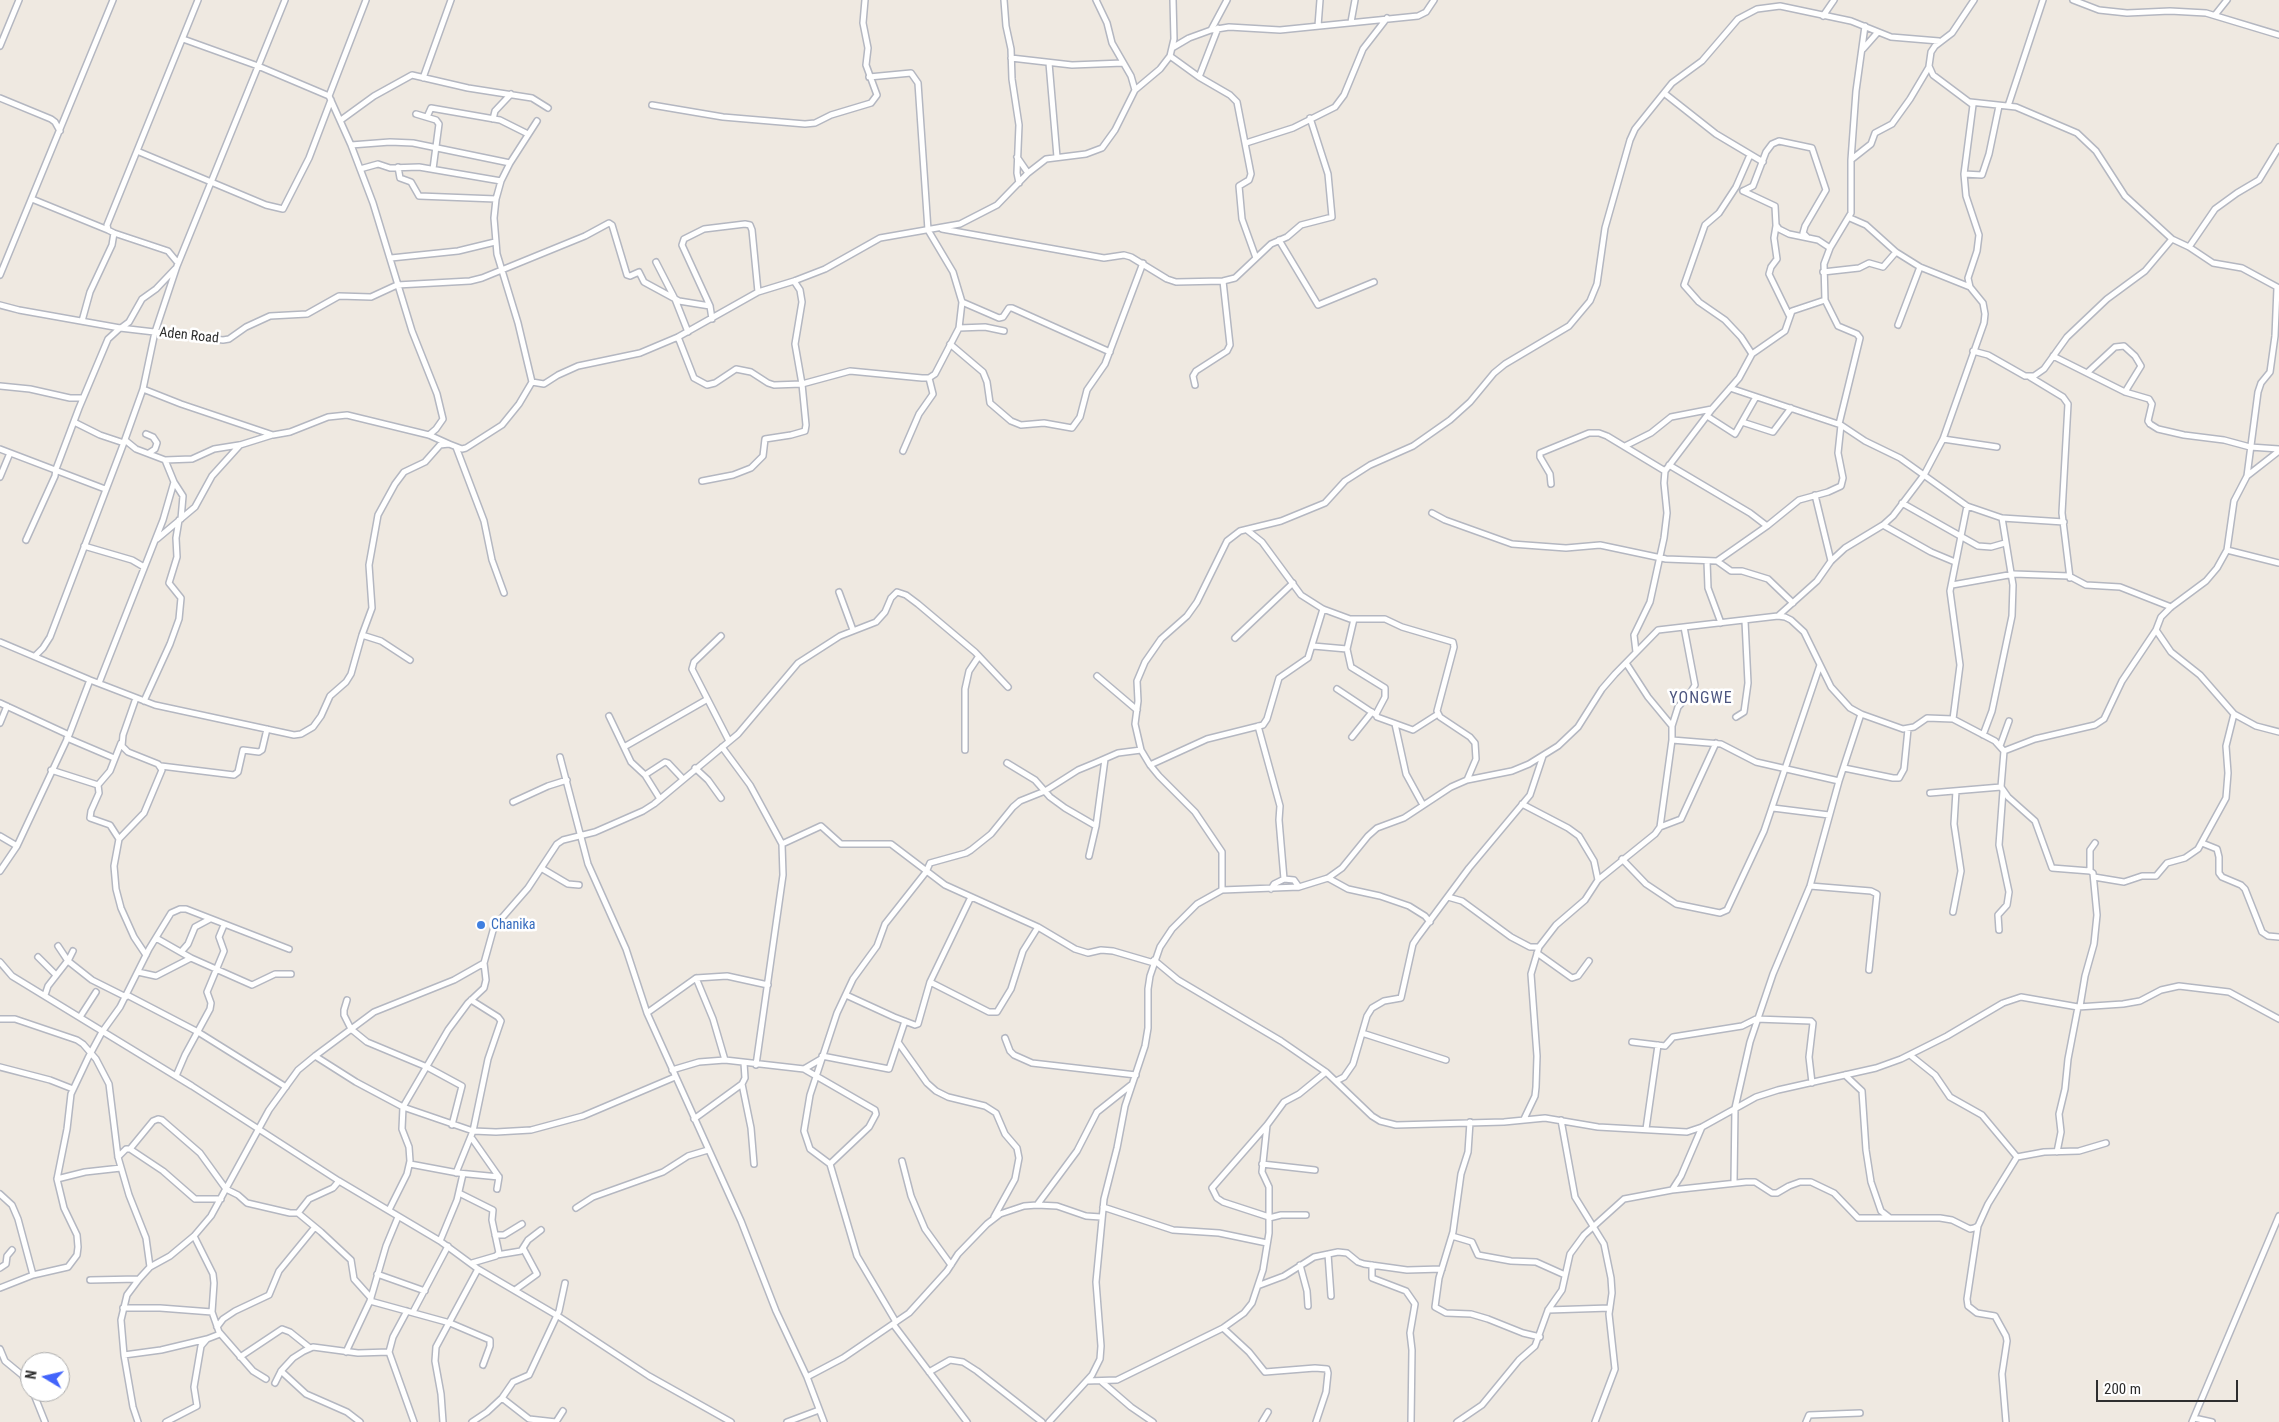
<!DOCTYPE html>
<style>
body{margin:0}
#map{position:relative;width:2279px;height:1422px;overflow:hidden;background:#efe9e1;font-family:"Roboto Condensed",sans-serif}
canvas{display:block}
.north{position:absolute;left:20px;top:1352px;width:50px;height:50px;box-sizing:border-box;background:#fff;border:1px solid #ababab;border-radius:50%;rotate:279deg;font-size:14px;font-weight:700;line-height:20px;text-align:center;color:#2e2e2e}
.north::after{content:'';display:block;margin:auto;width:18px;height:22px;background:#4264fb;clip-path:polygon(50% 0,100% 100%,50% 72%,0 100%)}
.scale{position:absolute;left:2096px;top:1380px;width:142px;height:22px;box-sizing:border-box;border:2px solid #2e2e2e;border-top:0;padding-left:6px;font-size:15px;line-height:18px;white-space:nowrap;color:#2e2e2e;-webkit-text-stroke:4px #fff;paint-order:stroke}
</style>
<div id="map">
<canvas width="2279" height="1422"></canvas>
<div class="north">N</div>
<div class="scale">200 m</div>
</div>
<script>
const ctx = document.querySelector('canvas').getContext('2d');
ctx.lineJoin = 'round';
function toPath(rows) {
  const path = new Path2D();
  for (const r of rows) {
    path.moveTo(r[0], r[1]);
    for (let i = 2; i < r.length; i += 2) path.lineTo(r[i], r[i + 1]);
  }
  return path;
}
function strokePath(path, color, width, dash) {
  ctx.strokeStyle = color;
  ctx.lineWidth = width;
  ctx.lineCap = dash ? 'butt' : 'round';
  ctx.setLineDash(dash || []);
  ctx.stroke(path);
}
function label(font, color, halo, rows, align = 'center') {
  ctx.font = font + ' "Roboto Condensed",sans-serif';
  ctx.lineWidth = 5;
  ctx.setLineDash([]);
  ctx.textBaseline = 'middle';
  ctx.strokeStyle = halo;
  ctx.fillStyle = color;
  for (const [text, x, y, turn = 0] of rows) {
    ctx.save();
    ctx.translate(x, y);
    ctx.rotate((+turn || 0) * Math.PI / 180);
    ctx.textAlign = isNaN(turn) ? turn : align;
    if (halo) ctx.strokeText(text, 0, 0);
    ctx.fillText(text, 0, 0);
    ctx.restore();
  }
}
const minor = toPath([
 [1004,0,1006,26,1011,49,1012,79,1019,125,1017,173,1019,183],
 [1096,0,1107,23,1112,43,1131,76,1135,90],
 [2073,0,2099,10,2127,13,2170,11,2206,13,2279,35],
 [2215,15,2227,0],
 [1823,16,1834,0],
 [1351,22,1355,0],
 [1318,26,1320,0],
 [1211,30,1227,0],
 [183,39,258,66,329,96,351,145,373,203,412,331,437,394,443,419,436,429,429,435],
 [0,46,19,0],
 [1172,48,1189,38,1211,30,1229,27,1280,30,1418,16,1426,12,1434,0],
 [1863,49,1878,32],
 [1170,56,1199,77,1230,95,1237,102,1251,174,1249,180,1239,186,1242,219,1256,258],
 [1011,58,1072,65,1123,63],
 [1049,63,1057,157],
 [1199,77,1218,28],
 [423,78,451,0],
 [1664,93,1716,134,1763,162],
 [329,96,366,0],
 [0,98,51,119,55,122,60,131],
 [1970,102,2016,107,2077,133,2096,151,2125,196,2172,239,2189,247,2213,263,2242,268,2279,288],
 [652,105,723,117,805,124,815,123,831,115,871,103,877,95,866,65,868,48,863,23,865,0],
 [2008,106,2043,0],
 [416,114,436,120,439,124,433,169],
 [427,117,431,108,500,120,528,134],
 [493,119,495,111,511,94],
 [341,120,374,96,412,75,468,88,532,98,548,108],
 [1246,143,1293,128,1335,107,1344,95,1363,49,1387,18],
 [351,145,390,142,413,143,510,163],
 [137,151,266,205,283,209,309,158,331,100],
 [1750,155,1736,187,1719,213,1705,225,1684,285,1699,302,1725,320,1741,337,1752,354],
 [1017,157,1028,173],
 [1852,159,1871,144,1875,133,1892,124,1910,99,1929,67],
 [398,167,400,178,411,182,419,196,496,199],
 [360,169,378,164,390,168,419,167,501,181],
 [1964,174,1982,175,1989,154,1999,106],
 [1743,191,1753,186,1766,152,1772,144,1779,141,1812,148,1826,190,1805,226,1803,233,1807,237],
 [1743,191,1775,206,1776,225,1779,229,1789,234,1818,240,1830,248],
 [32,199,108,230],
 [1850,218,1866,225,1896,252,1920,267,1970,287],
 [1776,226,1774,238,1777,259,1771,267,1769,274,1789,315],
 [942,229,1104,258,1124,255,1131,257,1167,279,1176,282,1223,281,1235,278,1271,244,1287,237,1301,225,1332,217,1328,174,1310,118],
 [1279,240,1318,305,1374,282],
 [2189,247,2215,209,2237,193,2259,180,2279,147],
 [391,258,458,251,495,242],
 [656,262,675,299,688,332],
 [178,263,168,251,114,233,108,230,107,225,198,0],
 [1823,272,1859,268,1869,263,1883,267,1896,252],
 [0,275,113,0],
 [1825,300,1838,326,1857,334,1860,338,1839,424],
 [962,302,999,318,1003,317,1009,308,1012,308,1110,352],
 [0,305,19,310,120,328,223,340,229,339,246,327,270,316,307,314,339,296,371,297,397,285,470,281,482,278,585,236,609,223,612,225,627,275,630,276,639,272,644,282,679,301,710,306,712,319],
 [710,306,682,245,684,239,704,229,745,224,750,225,752,230,758,292],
 [82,321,90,292,112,245,114,233],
 [1898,325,1920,267],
 [121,328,129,322,142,299,156,289,175,269],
 [959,328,985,327,1004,331],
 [678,337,694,378,707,385,715,383,736,369,751,372,768,383,774,385,802,384,850,371,922,378,929,378,935,374,959,328,962,302,953,272,928,230,918,83,911,73,869,77],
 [950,344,983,372,987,382,990,403,1011,421,1021,425,1044,423,1072,428,1080,417,1087,390,1105,364,1143,263],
 [1973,351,1988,355,2025,376,2034,376,2044,369,2067,337,2107,299,2145,271,2172,239],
 [2053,356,2125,392,2149,399,2152,404,2148,421,2150,424,2158,429,2184,435,2224,440,2250,447,2279,449],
 [2088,372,2115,347,2124,346,2135,356,2141,366,2125,392],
 [2030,377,2063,397,2068,404,2062,513,2070,578],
 [532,382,544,384,558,375,578,366,640,353,678,337,758,292,794,281,825,269,880,238,960,224,997,205,1028,173,1046,159,1086,154,1102,148,1115,130,1135,90,1160,69,1170,56,1174,39,1173,0],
 [1195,385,1193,376,1196,371,1227,351,1230,345,1223,281],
 [0,386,30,389,70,398,83,398],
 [1730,388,1841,425,1865,441,1900,458,1967,506,2002,518,2013,585,2012,616,1992,711,1983,735],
 [143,389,181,404,273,435,290,432,328,417,347,415,429,435,449,444],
 [1707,416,1735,434,1756,397],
 [74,422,100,435,124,443],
 [1742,422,1773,432,1791,408],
 [146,434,153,437,157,443,155,449,149,453],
 [1943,439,1997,447],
 [1625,446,1651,433,1671,417,1712,409],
 [456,447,484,521,492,560,504,593],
 [0,449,105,489],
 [903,451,919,414,933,394,929,378],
 [165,460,192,459,214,449,239,445],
 [1669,465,1750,513,1767,526],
 [2247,476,2279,451],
 [0,477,10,453],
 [702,481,733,475,751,468,763,456,765,439,791,435,805,431,806,425,802,384,795,344,802,302,800,290,794,281],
 [174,482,183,496,181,519],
 [1551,484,1550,474,1540,457,1540,453,1589,433,1599,433,1607,436,1665,471],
 [1815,495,1831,561],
 [1902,503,1978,546,1991,547,2005,543],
 [1432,513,1445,520,1512,544,1566,548,1600,545,1666,559,1717,561,1767,526,1799,500,1828,492,1841,486,1843,478,1838,453,1841,425],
 [2002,518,2064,522],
 [1883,525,1931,552,1955,562],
 [1247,530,1262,542,1301,595,1323,609,1350,619,1385,619,1402,627,1453,642,1454,647,1437,711,1440,717,1470,737,1475,743,1476,759,1467,780],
 [157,539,195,507,212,476,240,445,272,435],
 [26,540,55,476,56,469,79,408,108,339,120,328],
 [84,546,132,560,144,567],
 [2227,550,2279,563],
 [1707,561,1708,588,1721,623],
 [1717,561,1731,571,1742,571,1768,579,1793,603],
 [1952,585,2014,574,2069,576,2086,585,2120,587,2171,607],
 [839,592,853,630],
 [1778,616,1817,581,1831,561,1845,548,1883,525,1893,516,1924,475,1943,439,1984,323,1985,314,1983,303,1970,287,1968,278,1977,251,1979,235,1966,196,1964,174,1973,105,1933,75,1929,66,1931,52,1935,46,1952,33,1974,0],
 [2156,630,2171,652,2200,675,2234,714,2256,726,2279,732],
 [362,635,381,641,410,660],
 [721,636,694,662,692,669,729,741],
 [1235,638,1293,583],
 [0,642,90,680,155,705,294,735,301,734,313,727,321,716,330,696,346,682,351,674,362,635,372,608,369,565,378,515,395,484,404,472,425,462,440,445,449,444,462,449,466,448,502,425,519,404,532,382,518,323,497,254,494,218,496,199,501,181,510,163,537,121],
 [1313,646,1347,649,1351,667,1385,688,1385,697,1376,714,1377,717,1413,730,1438,714],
 [1347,649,1354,619],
 [1636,652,1634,635,1650,602,1664,538,1667,513,1664,483,1665,471,1712,409,1739,378,1752,354,1785,331,1792,311,1825,300,1824,264,1830,248,1851,213,1851,160,1856,91,1865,26],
 [35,656,43,648,50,637,123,445,143,389,155,332,177,266,285,0],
 [1097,676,1137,710],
 [99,683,163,520,174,482,165,460,136,449,125,440],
 [1337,689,1376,715],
 [136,698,123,735,122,746,128,752,158,764,162,770,144,813,119,839,114,866,116,889,121,908,134,937,146,955],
 [144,701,170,644,179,619,181,598,169,583,177,557,176,538,179,520],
 [0,703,69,735],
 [609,716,631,762,645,775,660,799],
 [1736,717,1744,712,1748,683,1745,621],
 [1953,719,1960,665,1950,591,1967,506],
 [0,723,7,706],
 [1395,724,1406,774,1423,805],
 [1258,726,1280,806,1279,820,1284,879,1274,884,1271,889],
 [1672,726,1678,707,1689,695,1695,685,1684,627],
 [1352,737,1372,712],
 [67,738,114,758],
 [1672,740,1721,744,1756,762,1839,781],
 [2000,746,2009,721],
 [624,747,706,700],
 [722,747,750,785,782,844,783,875,756,1065],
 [965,750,965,689,969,671,979,656],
 [2004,751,2035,739,2095,725,2104,719,2122,681,2156,630,2161,617,2171,607,2206,581,2217,568,2227,550,2234,501,2247,476,2258,392,2261,383,2270,372,2275,336,2277,288],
 [560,757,588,864,626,949,647,1013,741,1221,776,1311,807,1377,824,1422],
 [1007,763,1035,780,1050,797,1065,808,1096,826],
 [1150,765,1207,739,1263,725,1267,719,1279,678,1308,658,1323,609],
 [161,766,234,775,238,772,243,750,259,752,262,750,267,729],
 [695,768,708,780,721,798],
 [1844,768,1893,778,1899,778,1904,769,1908,729],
 [51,770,98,785,110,771,121,743],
 [645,775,665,762,668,763,683,779],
 [98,785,99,793,91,811,90,818,110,825,119,839],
 [1930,793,2001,787],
 [513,802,548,786,567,780],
 [1522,804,1568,828,1579,836,1594,861,1598,880],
 [1773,808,1829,815],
 [1660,827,1681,819,1716,743],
 [0,836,17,846],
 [2202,843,2217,849,2219,857,2219,873,2222,877,2241,885,2245,889,2262,932,2268,936,2279,937],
 [782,844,821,826,841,844,891,844,945,885,1038,927,1075,949,1088,953,1101,950,1113,951,1154,963],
 [1089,856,1096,826,1105,759],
 [1622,859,1646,884,1676,904,1720,913,1727,910,1764,831,1820,665],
 [541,868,568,884,579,885],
 [0,871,17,846,69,735,90,680],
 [2090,871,2090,850,2095,843],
 [2094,877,2124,882,2142,876,2156,876,2167,863,2185,858,2198,849,2226,798,2228,773,2226,746,2234,714],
 [1328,878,1348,889,1380,896,1409,906,1425,916,1430,922],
 [1284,879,1294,880,1299,887],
 [1810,886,1871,891,1877,894,1869,970],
 [1222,890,1222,852,1195,812,1159,776,1150,765,1141,750,1135,724,1138,701,1137,681,1145,662,1161,639,1187,616,1197,602,1227,541,1240,531,1281,521,1325,503,1345,481,1370,465,1413,446,1450,420,1470,402,1494,373,1505,364,1569,326,1590,301,1597,284,1605,228,1630,140,1635,129,1672,83,1702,61,1738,19,1757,9,1780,6,1851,21,1891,37,1939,41],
 [1448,897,1462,901,1511,937,1530,947,1539,947,1556,925,1585,900,1598,880,1655,834,1660,827,1672,740,1672,726,1648,697,1626,663],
 [1953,912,1961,871,1954,824,1956,791],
 [1999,930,1998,915,2007,905,2009,892,1999,845,2003,791],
 [156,938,191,958],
 [58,946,68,961,92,980,126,997],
 [181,952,188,944,195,927,210,919],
 [1537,953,1572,978,1578,976,1589,961],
 [38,957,56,975],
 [1154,960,1178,980,1281,1041,1326,1072,1372,1116,1380,1121,1396,1125,1504,1122,1545,1118,1598,1127,1687,1132,1702,1127,1756,1097,1778,1090,1876,1068,1901,1059,1947,1036,2003,1003,2021,997,2078,1007,2123,1004,2140,1001,2161,990,2179,986,2229,992,2279,1019],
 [0,962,12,976,192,1086,339,1181,440,1241,478,1269,558,1316,649,1376,731,1422],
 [138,972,156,976,191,958,252,985,275,974,291,974],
 [696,978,713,1019,725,1060],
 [930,982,989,1012,997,1012,1011,989,1023,951,1038,927],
 [45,995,48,986,69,959,73,951],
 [127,995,198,1032,286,1087],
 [846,995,894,1017,915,1025,918,1024,930,982,971,897],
 [347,1000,344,1010,344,1015,351,1029,367,1042,427,1067,462,1086,452,1125],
 [647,1013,696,978,727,976,768,985],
 [80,1017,96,992],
 [0,1019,15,1019,77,1040,83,1044,96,1059,109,1084,118,1157,129,1195,146,1238,150,1267],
 [1362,1033,1446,1060],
 [1005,1038,1010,1051,1014,1055,1032,1063,1136,1075],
 [898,1042,927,1083,936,1091,948,1097,985,1106,996,1113,1005,1134,1017,1148,1019,1158,1015,1179,994,1217],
 [1632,1042,1665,1046,1673,1037,1742,1026,1756,1019,1811,1021,1813,1023,1809,1057,1812,1083],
 [1910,1055,1935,1075,1950,1097,1982,1115,2017,1157,2044,1152,2079,1151,2106,1143],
 [315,1056,356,1082,403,1107,473,1131,496,1132,531,1130,583,1116,675,1077],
 [822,1056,889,1069,905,1021],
 [0,1067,50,1080,73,1089],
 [804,1069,821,1059],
 [672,1070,699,1062,725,1060,804,1069,875,1110,876,1114,869,1127,830,1164],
 [1845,1075,1862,1091,1866,1150,1871,1182,1881,1211,1890,1218,1940,1218,1952,1220,1970,1229,1974,1228,1978,1226,1988,1204,2017,1157],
 [176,1076,185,1055,210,1009,211,1003,207,992,224,951,219,937,224,925],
 [1336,1081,1344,1077,1353,1064,1367,1016,1372,1008,1384,1001,1401,998,1413,944,1417,938,1469,868,1530,795,1543,756],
 [742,1084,751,1128,754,1164],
 [694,1119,742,1084,745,1078,744,1063],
 [1524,1119,1535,1096,1536,1087,1537,1056,1531,974,1539,947],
 [1561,1120,1575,1197,1604,1244,1611,1278,1612,1293,1609,1314,1615,1369,1595,1422],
 [1470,1122,1468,1152,1461,1174,1453,1232,1439,1278,1435,1307,1446,1313,1471,1314,1488,1319,1523,1333,1540,1337],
 [1646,1129,1658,1045],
 [471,1137,499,1177,497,1189],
 [130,1149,153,1121,158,1119,162,1120,200,1153,226,1189,238,1195,247,1203,290,1213,298,1213,309,1199,333,1188,339,1181],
 [2057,1152,2061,1132,2059,1114,2065,1089,2068,1059,2078,1007],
 [118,1157,126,1149,130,1149,163,1171,195,1199,221,1199],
 [902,1161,911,1196,925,1229,951,1265],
 [410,1164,458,1173,499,1177],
 [1262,1164,1315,1170],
 [456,1173,473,1131,488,1059,501,1021,498,1017,471,1000],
 [57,1179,85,1172,121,1168],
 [1734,1182,1735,1108,1750,1042,1773,974,1810,886,1839,781,1861,714],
 [1672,1190,1746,1182,1755,1182,1772,1193,1777,1193,1789,1186,1800,1182,1811,1182,1834,1193,1858,1218,1889,1218],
 [459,1193,493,1210,492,1220,499,1253,496,1256,472,1263],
 [0,1194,12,1205,18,1219,33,1275],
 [1037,1205,1077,1151,1097,1112,1131,1085],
 [1103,1207,1173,1230,1219,1233,1267,1243],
 [576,1208,593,1197,663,1172,688,1156,708,1150],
 [389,1210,407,1174,410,1161,409,1147,402,1129,403,1107,448,1030,468,1003,484,988,486,980,484,963],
 [298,1213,321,1232,351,1260,354,1279,371,1298],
 [1269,1217,1223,1202,1217,1198,1212,1188,1267,1125,1284,1102,1299,1094,1326,1072],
 [1269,1218,1281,1215,1306,1215],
 [1978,1226,1967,1299,1968,1306,1977,1313,1995,1316,2006,1336,2007,1341,2002,1374,2006,1422],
 [495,1235,504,1235,522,1224],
 [194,1236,213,1274,214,1283,212,1312,219,1332,253,1371,266,1379],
 [1452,1236,1472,1242,1478,1255,1511,1261,1536,1262,1565,1275],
 [440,1241,457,1200,463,1174],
 [1328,1254,1331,1296],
 [497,1255,521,1251,528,1240,541,1230],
 [1300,1265,1307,1291,1308,1306],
 [1372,1265,1372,1278,1406,1291,1415,1304,1410,1333,1412,1350,1411,1422],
 [0,1268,6,1264,7,1256,12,1250],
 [377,1274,425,1291],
 [90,1280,139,1279],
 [1260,1285,1284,1276,1314,1257,1338,1252,1347,1253,1358,1262,1364,1264,1407,1270,1442,1269],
 [0,1288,33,1275,68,1267,77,1255,78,1247,77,1235,64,1208,57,1179,67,1129,71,1094,88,1058,102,1032,120,1007,149,949,171,913,180,909,186,909,289,949],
 [515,1290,537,1274,523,1248],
 [370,1301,450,1323,490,1340,490,1346,483,1365],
 [123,1308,160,1308,212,1312],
 [1548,1310,1610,1308],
 [407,1311,393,1337,389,1352,414,1422],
 [413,1312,448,1246],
 [896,1322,857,1256,830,1164,810,1149,804,1131,810,1095,837,1013,853,979,877,946,885,924,926,872,930,863,966,853,971,850,991,834,1013,807,1020,801,1045,791,1078,770,1095,763,1118,753,1141,750],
 [893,1324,967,1422],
 [217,1327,223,1319,235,1311,269,1295,279,1271,315,1227],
 [1223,1328,1249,1352,1265,1372,1315,1368,1327,1369,1328,1373,1326,1392,1316,1422],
 [0,1349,5,1361,22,1375,30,1386],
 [346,1352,370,1301,386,1246,398,1217],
 [124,1355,161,1350,207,1339],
 [240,1357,282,1329,290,1332,310,1348],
 [281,1371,306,1394,347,1412,360,1422],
 [929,1372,950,1360,963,1362,977,1371,1042,1422],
 [807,1377,843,1358,909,1313,947,1271,958,1254,987,1224,1000,1214,1024,1206,1037,1205,1057,1206,1086,1216,1101,1217],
 [1087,1381,1117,1380,1223,1328,1244,1313,1252,1303,1263,1270,1269,1233,1269,1187,1262,1172,1267,1125],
 [1102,1382,1131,1407,1153,1422],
 [275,1383,281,1371,293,1358,304,1351,313,1347,358,1353,389,1352],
 [33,1392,45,1422],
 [502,1398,529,1419,556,1422,563,1411],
 [2194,1418,2212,1422],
 [138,1422,133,1407,124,1355,121,1320,127,1295,139,1279,150,1267,170,1256,194,1236,211,1216,269,1110,298,1070,315,1056,374,1012,454,980,484,963,494,927,528,888,557,844,563,840,595,832,643,811,654,804,738,734,798,663,840,636,876,622,885,612,891,598,897,592,906,595,918,604,975,652,1008,687],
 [166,1422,197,1406,194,1387,201,1346,207,1339,220,1334],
 [443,1422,441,1394,435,1361,436,1347,478,1269],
 [472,1422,487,1412,502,1398,513,1382,529,1375,559,1311,565,1283],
 [787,1422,819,1410],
 [1049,1422,1092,1375,1100,1359,1101,1346,1096,1282,1104,1199,1117,1148,1125,1106,1145,1046,1148,1028,1148,989,1150,976,1160,947,1172,929,1197,904,1222,890,1299,887,1328,878,1342,868,1368,836,1377,828,1404,818,1451,787,1467,780,1512,771,1529,764,1558,746,1578,727,1602,689,1615,674,1658,630,1778,616,1785,617,1791,620,1804,632,1831,687,1850,708,1861,714,1903,729,1914,727,1927,718,1953,719,1995,741,2004,751,2001,787,2008,797,2035,821,2052,868,2090,871,2093,873,2097,915,2094,944,2085,976,2080,1006],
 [1262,1422,1268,1412],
 [1457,1422,1482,1405,1519,1360,1535,1346,1548,1310,1562,1290,1570,1254,1584,1235,1624,1199,1672,1190,1681,1176,1702,1127],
 [1806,1422,1809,1415,1860,1413],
 [2192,1422,2279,1216]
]);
strokePath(minor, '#b4b7c1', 8);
strokePath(minor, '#fff', 5);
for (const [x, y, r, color] of [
 [481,925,5,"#3f7fe0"]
]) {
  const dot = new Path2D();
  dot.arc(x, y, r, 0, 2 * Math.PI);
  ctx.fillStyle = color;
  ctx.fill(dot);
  strokePath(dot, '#fff', 2);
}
label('14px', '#2e2e2e', '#fff', [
 ["Aden Road",189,336,6]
]);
label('14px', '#366cbe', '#fff', [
 ["Chanika",491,925]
], 'left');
ctx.letterSpacing = '1px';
label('16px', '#4d5680', '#fff', [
 ["YONGWE",1701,699]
]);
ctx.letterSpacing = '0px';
</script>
